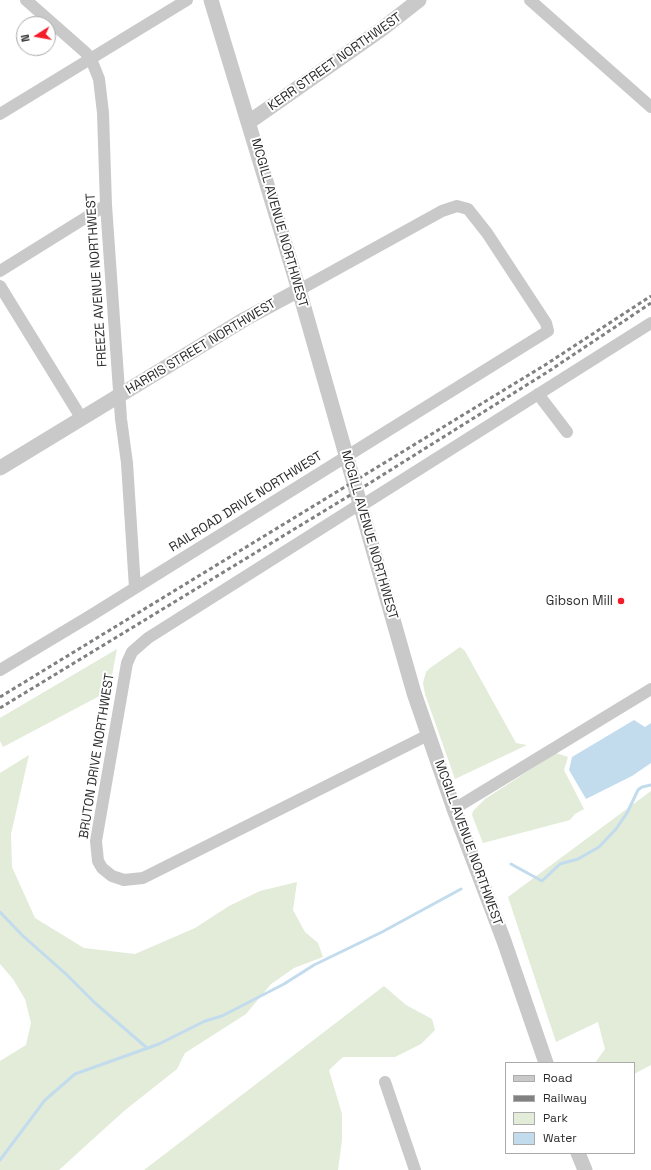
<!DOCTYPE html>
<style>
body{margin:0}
#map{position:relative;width:651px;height:1170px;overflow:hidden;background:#fff;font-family:"Space Grotesk",sans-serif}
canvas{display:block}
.legend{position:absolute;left:505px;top:1062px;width:130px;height:92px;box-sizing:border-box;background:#fff;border:1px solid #ababab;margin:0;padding:5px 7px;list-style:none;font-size:12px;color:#2c2c2c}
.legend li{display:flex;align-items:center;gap:8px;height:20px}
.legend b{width:20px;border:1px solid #ababab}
.north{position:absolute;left:16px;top:16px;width:40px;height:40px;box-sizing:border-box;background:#fff;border:1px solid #ababab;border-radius:50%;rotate:259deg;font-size:11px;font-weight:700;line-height:16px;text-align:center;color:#2c2c2c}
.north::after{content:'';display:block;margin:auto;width:14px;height:18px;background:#f51c2a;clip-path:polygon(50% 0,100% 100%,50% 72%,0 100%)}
</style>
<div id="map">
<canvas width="651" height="1170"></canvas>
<ul class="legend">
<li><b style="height:5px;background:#c9c9c9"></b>Road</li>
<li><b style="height:5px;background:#818181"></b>Railway</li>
<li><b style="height:11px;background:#e2ecd8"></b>Park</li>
<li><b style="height:11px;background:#c2dcee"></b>Water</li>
</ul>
<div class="north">N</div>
</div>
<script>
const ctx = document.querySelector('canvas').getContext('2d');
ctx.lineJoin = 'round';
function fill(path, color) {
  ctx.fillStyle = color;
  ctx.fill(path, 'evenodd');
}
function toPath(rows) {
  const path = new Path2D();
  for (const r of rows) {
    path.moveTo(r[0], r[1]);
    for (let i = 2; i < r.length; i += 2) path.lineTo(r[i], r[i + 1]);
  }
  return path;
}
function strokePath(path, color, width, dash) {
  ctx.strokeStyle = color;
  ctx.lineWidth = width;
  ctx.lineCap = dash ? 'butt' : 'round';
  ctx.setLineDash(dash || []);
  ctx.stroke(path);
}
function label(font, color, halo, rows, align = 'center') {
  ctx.font = font + ' "Space Grotesk",sans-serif';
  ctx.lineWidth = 4;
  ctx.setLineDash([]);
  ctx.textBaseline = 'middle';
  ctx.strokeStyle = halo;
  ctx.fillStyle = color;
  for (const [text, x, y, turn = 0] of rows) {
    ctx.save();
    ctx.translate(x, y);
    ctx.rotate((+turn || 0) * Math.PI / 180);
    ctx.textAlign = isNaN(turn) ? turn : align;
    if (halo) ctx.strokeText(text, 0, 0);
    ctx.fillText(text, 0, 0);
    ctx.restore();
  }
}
fill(toPath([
 [460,647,465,651,516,743,527,745,455,779,425,694,423,683,426,672,430,668],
 [117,649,109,691,3,747,0,741,0,718],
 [556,753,568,757,564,770,584,809,575,814,570,820,483,843,472,815,473,811,485,799],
 [29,755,11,834,12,867,35,918,84,948,135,954,195,928,229,906,260,891,297,882,293,910,305,932,318,943,323,957,294,968,271,984,246,1014,185,1053,177,1069,124,1111,59,1170,0,1170,0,1061,26,1045,31,1023,25,999,13,979,0,964,0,773],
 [651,791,651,1065,634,1074,634,1063,595,1063,605,1049,598,1022,556,1042,508,897],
 [384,986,406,1005,432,1019,435,1030,421,1044,395,1057,343,1057,329,1070,342,1114,342,1140,338,1170,144,1170]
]), '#e2ecd8');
fill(toPath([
 [634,720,645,727,651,723,651,763,632,776,586,799,569,770,572,757]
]), '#c2dcee');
strokePath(toPath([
 [511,864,542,881,560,864,578,859,599,847,616,829,627,813,638,790,642,787,651,785],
 [0,912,23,936,66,974,95,1003,147,1048],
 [0,1160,45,1100,75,1074,159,1044,205,1021,222,1016,284,984,314,965,382,932,461,889]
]), '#c2dcee', 3);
strokePath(toPath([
 [26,0,85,52,91,59,99,79,103,113,106,205,121,419,127,463,135,588],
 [530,0,651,107],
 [0,114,187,0],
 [0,271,106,205],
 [0,286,82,419],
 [538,394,567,432],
 [360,504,148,638,132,652,127,663,96,841,98,861,102,868,112,876,124,880,143,878,428,735],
 [361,506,651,323],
 [0,670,90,616,548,331,546,323,487,233,468,209,457,206,442,211,299,290],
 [454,809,651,689],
 [385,1082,415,1170]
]), '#c9c9c9', 12);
strokePath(toPath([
 [211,0,299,290,414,693,454,809,504,941,546,1063],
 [249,122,382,29,419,0],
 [0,468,245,319,299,290],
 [578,1153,585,1170]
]), '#c9c9c9', 15);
strokePath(toPath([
 [0,697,545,365,651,296],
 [0,708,357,491,549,371,651,303]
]), '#818181', 3, [4, 3]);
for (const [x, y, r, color] of [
 [621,601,4,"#f51c2a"]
]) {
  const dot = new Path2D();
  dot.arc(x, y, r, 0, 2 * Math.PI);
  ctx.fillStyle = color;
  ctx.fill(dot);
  strokePath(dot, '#fff', 1.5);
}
label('13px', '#2c2c2c', '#fff', [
 ["KERR STREET NORTHWEST",335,62,-35],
 ["MCGILL AVENUE NORTHWEST",279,223,74],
 ["FREEZE AVENUE NORTHWEST",97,280,-94],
 ["HARRIS STREET NORTHWEST",201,347,-31],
 ["RAILROAD DRIVE NORTHWEST",246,502,-32],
 ["MCGILL AVENUE NORTHWEST",369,535,74],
 ["BRUTON DRIVE NORTHWEST",97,756,-81],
 ["MCGILL AVENUE NORTHWEST",468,843,70]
]);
label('13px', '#2c2c2c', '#fff', [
 ["Gibson Mill",613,601]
], 'right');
</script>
